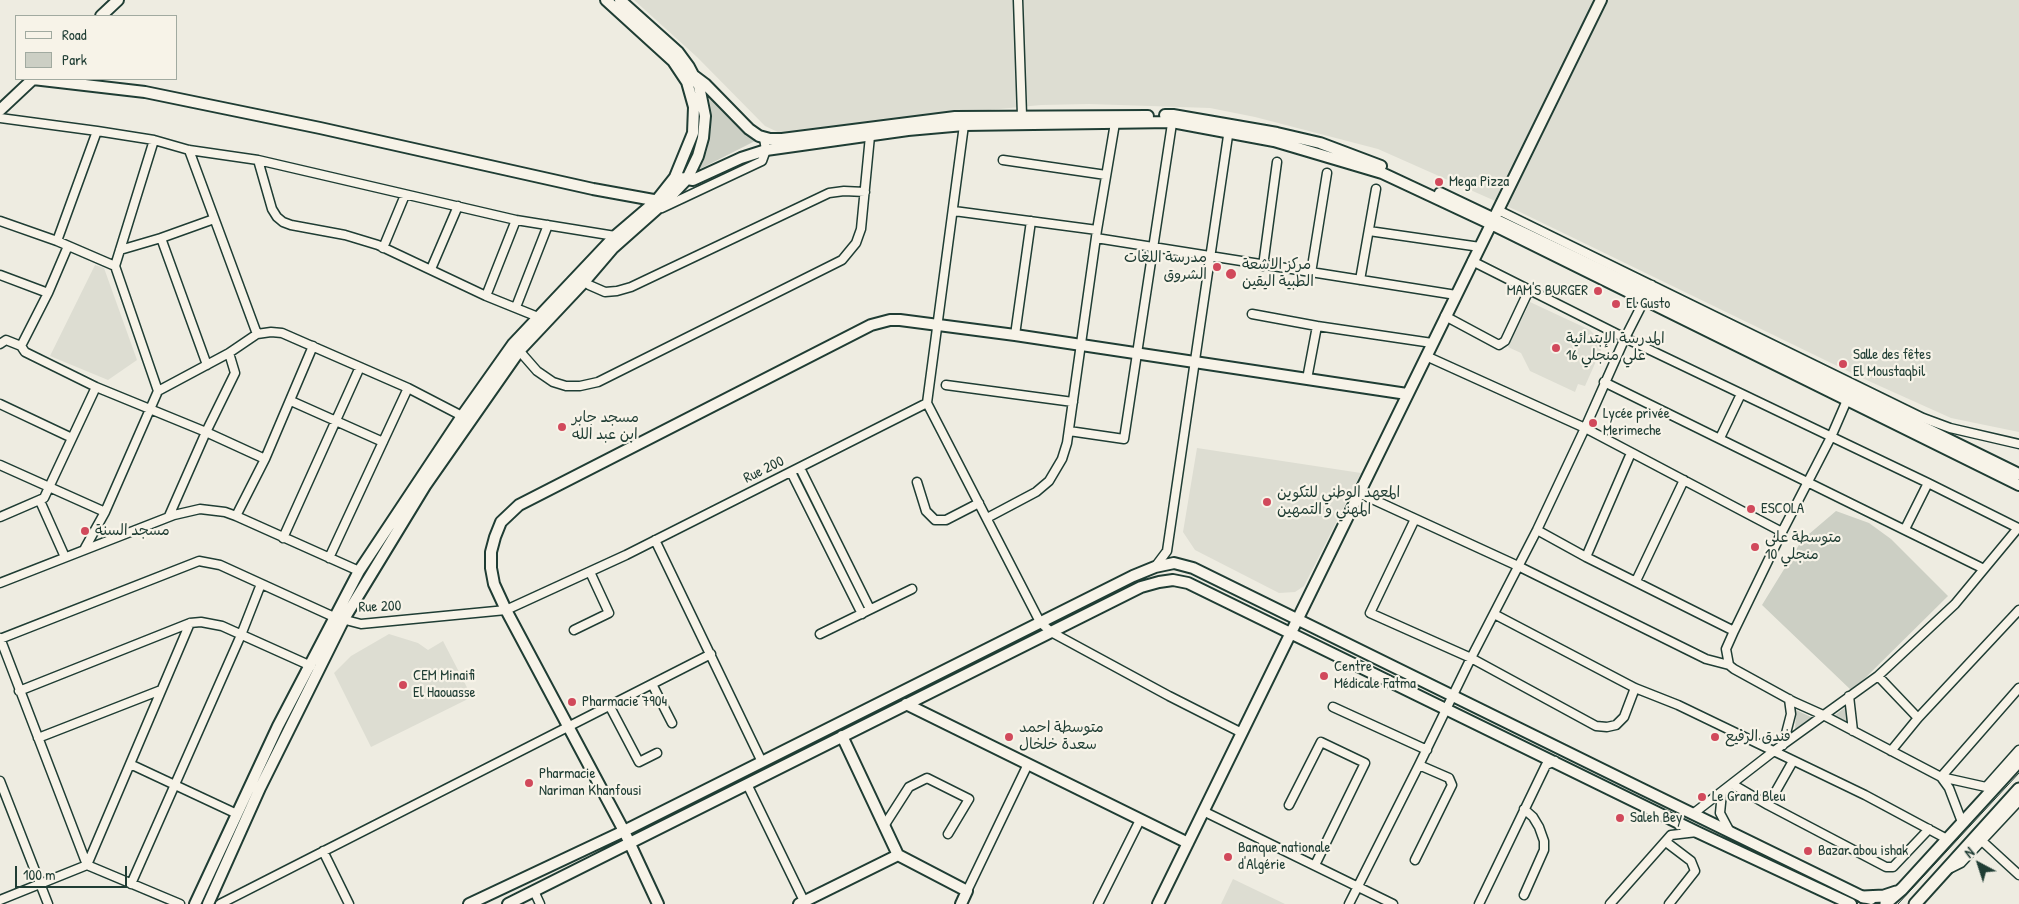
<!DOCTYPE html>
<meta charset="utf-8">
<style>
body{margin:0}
#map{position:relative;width:2019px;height:904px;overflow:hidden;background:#eeece1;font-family:"Patrick Hand",sans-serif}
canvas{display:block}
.legend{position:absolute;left:15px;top:15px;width:162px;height:65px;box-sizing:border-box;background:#f7f3e8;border:1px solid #a1aaa0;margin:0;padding:6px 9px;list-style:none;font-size:15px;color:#1f3d34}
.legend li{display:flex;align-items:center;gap:10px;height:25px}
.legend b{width:25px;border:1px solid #a1aaa0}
.north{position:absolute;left:1954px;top:839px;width:50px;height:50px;-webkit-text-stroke:4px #f7f3e8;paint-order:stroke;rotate:320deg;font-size:14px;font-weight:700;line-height:20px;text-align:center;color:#1f3d34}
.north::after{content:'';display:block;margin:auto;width:18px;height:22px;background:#1f3d34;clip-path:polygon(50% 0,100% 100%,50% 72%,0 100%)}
.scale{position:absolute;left:15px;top:866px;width:112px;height:22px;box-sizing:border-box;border:2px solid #1f3d34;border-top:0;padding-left:6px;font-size:15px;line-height:18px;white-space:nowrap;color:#1f3d34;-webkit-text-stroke:4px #f7f3e8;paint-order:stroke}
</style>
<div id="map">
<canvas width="2019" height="904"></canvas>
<ul class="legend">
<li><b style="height:6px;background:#f7f3e8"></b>Road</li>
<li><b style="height:14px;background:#cccfc4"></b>Park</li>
</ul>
<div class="north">N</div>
<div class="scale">100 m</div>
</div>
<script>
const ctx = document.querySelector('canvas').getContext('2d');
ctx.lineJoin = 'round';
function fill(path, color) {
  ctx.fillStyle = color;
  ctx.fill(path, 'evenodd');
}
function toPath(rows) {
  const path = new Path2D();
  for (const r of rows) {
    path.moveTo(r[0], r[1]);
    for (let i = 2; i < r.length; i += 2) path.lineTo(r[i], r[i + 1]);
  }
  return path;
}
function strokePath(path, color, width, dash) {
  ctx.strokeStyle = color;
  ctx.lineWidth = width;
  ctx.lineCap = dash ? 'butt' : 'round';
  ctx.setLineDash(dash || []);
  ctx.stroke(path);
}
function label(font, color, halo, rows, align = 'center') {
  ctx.font = font + ' "Patrick Hand","Playpen Sans Arabic",sans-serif';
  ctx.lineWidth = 4.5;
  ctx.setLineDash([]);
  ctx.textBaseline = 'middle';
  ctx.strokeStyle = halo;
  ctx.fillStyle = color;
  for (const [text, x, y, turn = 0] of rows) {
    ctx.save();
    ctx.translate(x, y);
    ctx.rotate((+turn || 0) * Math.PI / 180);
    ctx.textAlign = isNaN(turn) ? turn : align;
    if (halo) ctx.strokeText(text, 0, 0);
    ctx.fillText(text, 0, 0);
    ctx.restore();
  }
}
fill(toPath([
 [634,0,2019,0,2019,432,1951,418,1862,378,1520,212,1378,149,1255,117,1210,108,1089,104,1041,105,904,118,822,133,782,134,765,126,697,57],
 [95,265,104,268,137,360,108,380,50,356],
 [1530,302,1590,330,1600,340,1601,350,1585,386,1578,384,1575,392,1530,371,1521,353,1508,347],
 [1197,448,1361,473,1304,586,1295,592,1279,593,1195,550,1183,532],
 [389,634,418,643,428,650,443,641,472,697,371,747,334,673,351,656],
 [1233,879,1285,904,1221,904]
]), '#ddddd2');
fill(toPath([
 [709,94,755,138,755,141,698,170,707,151,711,124],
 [1836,511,1869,523,1891,539,1948,596,1852,691,1762,605,1802,540],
 [1847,706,1849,723,1834,716],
 [1796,710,1813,718,1795,732]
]), '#cccfc4');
const street = toPath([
 [1018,0,1022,115],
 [0,118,97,131],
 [154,140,115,266,158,391],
 [189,150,257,334],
 [258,160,272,209,277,217,283,222,291,225,345,235,378,245,486,296,538,317],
 [1003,160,1106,175],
 [662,208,762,161,766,150,764,138],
 [1498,210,1923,418,1950,428,2019,444],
 [954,211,1097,230],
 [0,221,57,241,115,266],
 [1369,231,1480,247],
 [161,238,207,365],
 [1096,238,1456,295],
 [57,241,97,131,154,140,189,150,258,160,516,220,615,236],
 [383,248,405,195],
 [120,250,161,238,214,219],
 [1472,261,1625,338,1928,483,2018,528,1955,604,1878,676,1774,751,1694,813],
 [1263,266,1277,162],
 [431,269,458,206],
 [1311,273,1327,173],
 [0,275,48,293],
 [582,279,589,285,605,292,617,291,631,287,829,193,844,191,865,192],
 [1360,280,1376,189],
 [486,296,516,220],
 [516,307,548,225],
 [1252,314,1317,326,1432,343],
 [1445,316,1499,345,1505,341,1529,290],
 [1015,335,1031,221],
 [0,344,6,340,21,346,25,352,96,387,206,432,265,459],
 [21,346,48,293,68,246],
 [516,347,537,371,553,382,566,386,580,386,598,382,842,260,856,243,861,229,870,136],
 [1426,356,1585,428,1782,532],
 [1307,379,1317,326],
 [1604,382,1984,569],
 [946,385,1073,402],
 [1847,400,1831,437,1782,532,1734,631,1726,649,1729,665,1734,669,1794,702,1823,715,1941,777,2019,688],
 [291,401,383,442],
 [927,403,1040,622,1051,632,1169,696,1242,733],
 [0,404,72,438],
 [1069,431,1124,439,1173,117],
 [1720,438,1741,394],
 [0,465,105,512],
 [800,468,870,609],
 [791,472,862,614],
 [917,482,926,511,935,520,946,520,979,503],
 [1359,493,1518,566,1706,659,1729,665],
 [40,501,65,557],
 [169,516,206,432,235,373,229,353],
 [236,516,265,459,313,346],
 [0,517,44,498,96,387],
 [987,518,1036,492,1049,481,1062,459,1067,443,1097,230,1115,123],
 [1415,519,1370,613,1471,658,1596,726,1607,727,1616,725,1624,717,1635,688],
 [1905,529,1928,483],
 [1537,530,1586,557,1734,631],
 [283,538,360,367],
 [655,540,762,762],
 [85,548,105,512,158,391,229,353,257,334,271,332,282,333,408,388,462,416],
 [1586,557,1631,453],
 [329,558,408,388],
 [1155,567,1167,551,1229,129],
 [1636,581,1684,480],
 [0,583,174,515,200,509,225,512,236,516,359,571],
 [1494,614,1635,688,1678,705,1865,795,1947,839],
 [574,630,609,613,590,572],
 [820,634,912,589],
 [0,638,87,865,180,904],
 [0,639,199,561,220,565,334,617,361,624,506,610,626,555,927,403,964,125],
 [1878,676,1918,718],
 [652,684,672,723],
 [19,691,190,623,201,622,222,626,311,666],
 [1849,696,1853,731],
 [609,705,639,762,657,753],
 [1333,707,1427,750],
 [38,738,161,690],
 [1783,745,1791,714,1789,699],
 [1891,751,1918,718,2019,610],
 [130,764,237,814],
 [0,781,48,904],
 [747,784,804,901],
 [1732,784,1768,805,1886,867,1893,867,1929,829],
 [1987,786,2019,750],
 [1722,793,1720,813,1729,830],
 [1289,805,1321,742,1365,763,1315,865],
 [1768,805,1793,761],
 [1203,811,1393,904],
 [1962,822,1949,788,1941,777,1986,787,1996,784],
 [884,826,909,787,927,778,969,799,948,834],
 [1982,841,2019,875],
 [1666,842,1691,861,1695,871,1669,904],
 [323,851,349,904],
 [1415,860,1452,785,1449,778,1419,765],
 [1951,868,1961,863,2019,801],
 [131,884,241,635,261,584],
 [534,891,540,904],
 [967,891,1028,764],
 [1524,895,1544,850,1544,841,1539,827,1533,817,1524,809],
 [0,900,87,865,190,623],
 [220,904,711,654],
 [1098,904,1140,820],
 [1349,904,1419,765,1471,658,1537,530,1585,428,1625,338,1652,285],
 [1479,904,1546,765,1555,761],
 [1610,904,1671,835,1697,832]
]);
const secondary = toPath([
 [101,16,118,0],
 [693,75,705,84,749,129,759,136,770,139,782,139,955,117,1148,116],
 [33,79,145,92,320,128,593,189,659,201],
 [0,110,33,79],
 [1165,115,1173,115,1277,133,1320,143,1381,166],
 [675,177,693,180,741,158,766,150,908,130,964,125,1172,122,1274,141,1382,173,1491,224,2019,485],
 [1440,193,1648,292,2019,474],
 [906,704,1188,843],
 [842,736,898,855,967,891,961,904],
 [195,904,278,726,359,571,462,416,513,344,615,236,656,201,675,177,693,133,694,107,687,82,673,61,606,0],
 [208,904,260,788,344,619,425,486,520,350,584,282,613,248,667,200,687,179,698,156,703,138,705,116,699,86,689,67,678,52,620,0],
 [469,904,624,831,1133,576,1155,567,1174,563,1193,568,1642,789,1863,897,1871,899],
 [508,904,1141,587,1159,582,1173,580,1188,583,1697,832,1851,904],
 [658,904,624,831,506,610,494,584,491,568,491,552,495,537,501,522,519,505,871,325,890,320,900,320,1015,335,1407,394],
 [799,904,898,855],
 [1158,904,1601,0]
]);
const primary = toPath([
 [1863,897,1884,896,1896,892],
 [1886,903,1902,889,2019,761],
 [1915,904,2019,789]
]);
strokePath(street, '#1f3d34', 11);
strokePath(secondary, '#1f3d34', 14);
strokePath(primary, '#1f3d34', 15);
strokePath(street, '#f7f3e8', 8);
strokePath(secondary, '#f7f3e8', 10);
strokePath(primary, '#f7f3e8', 11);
strokePath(toPath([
 [1898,904,2019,773]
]), '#1f3d34', 1);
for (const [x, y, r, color] of [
 [1439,182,5,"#d1495b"],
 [1217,267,5,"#d1495b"],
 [1231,274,6,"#d1495b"],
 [1598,291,5,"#d1495b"],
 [1616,304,5,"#d1495b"],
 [1556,348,5,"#d1495b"],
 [1843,364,5,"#d1495b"],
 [1593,423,5,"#d1495b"],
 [562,427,5,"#d1495b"],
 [1267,502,5,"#d1495b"],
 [1751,509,5,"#d1495b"],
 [85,531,5,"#d1495b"],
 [1755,547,5,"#d1495b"],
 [1324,676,5,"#d1495b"],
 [403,685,5,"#d1495b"],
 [572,702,5,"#d1495b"],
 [1009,737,5,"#d1495b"],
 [1715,737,5,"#d1495b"],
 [529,783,5,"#d1495b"],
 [1702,797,5,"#d1495b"],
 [1620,818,5,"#d1495b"],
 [1808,851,5,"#d1495b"],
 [1228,857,5,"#d1495b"]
]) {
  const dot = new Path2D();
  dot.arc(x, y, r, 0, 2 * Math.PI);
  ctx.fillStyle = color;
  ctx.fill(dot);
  strokePath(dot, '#f7f3e8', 2);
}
label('15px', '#1f3d34', '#f7f3e8', [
 ["Mega Pizza",1449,182],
 ["مدرسة اللغات",1207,258,"right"],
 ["الشروق",1207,275,"right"],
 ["مركز الاشعة",1242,265],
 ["الطبية اليقين",1242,282],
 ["MAM'S BURGER",1588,291,"right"],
 ["El Gusto",1626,304],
 ["المدرسة الإبتدائية",1566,339],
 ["علي منجلي 16",1566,356],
 ["Salle des fêtes",1853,355],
 ["El Moustaqbil",1853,372],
 ["Lycée privée",1603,414],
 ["Merimeche",1603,431],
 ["مسجد جابر",572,418],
 ["ابن عبد الله",572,435],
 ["المعهد الوطني للتكوين",1277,493],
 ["المهني و التمهين",1277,510],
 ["ESCOLA",1761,509],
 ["مسجد السنة",95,531],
 ["متوسطة علي",1765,538],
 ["منجلي 10",1765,555],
 ["Centre",1334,667],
 ["Médicale Fatma",1334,684],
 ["CEM Minaifi",413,676],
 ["El Haouasse",413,693],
 ["Pharmacie 7904",582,702],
 ["متوسطة احمد",1019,728],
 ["سعدة خلخال",1019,745],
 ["فندق الرفيع",1725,737],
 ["Pharmacie",539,774],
 ["Nariman Khanfousi",539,791],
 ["Le Grand Bleu",1712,797],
 ["Saleh Bey",1630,818],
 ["Banque nationale",1238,848],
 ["d'Algérie",1238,865],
 ["Bazar abou ishak",1818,851]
], 'left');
label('15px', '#1f3d34', '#f7f3e8', [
 ["Rue 200",764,470,-26],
 ["Rue 200",380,607,-2]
]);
</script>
